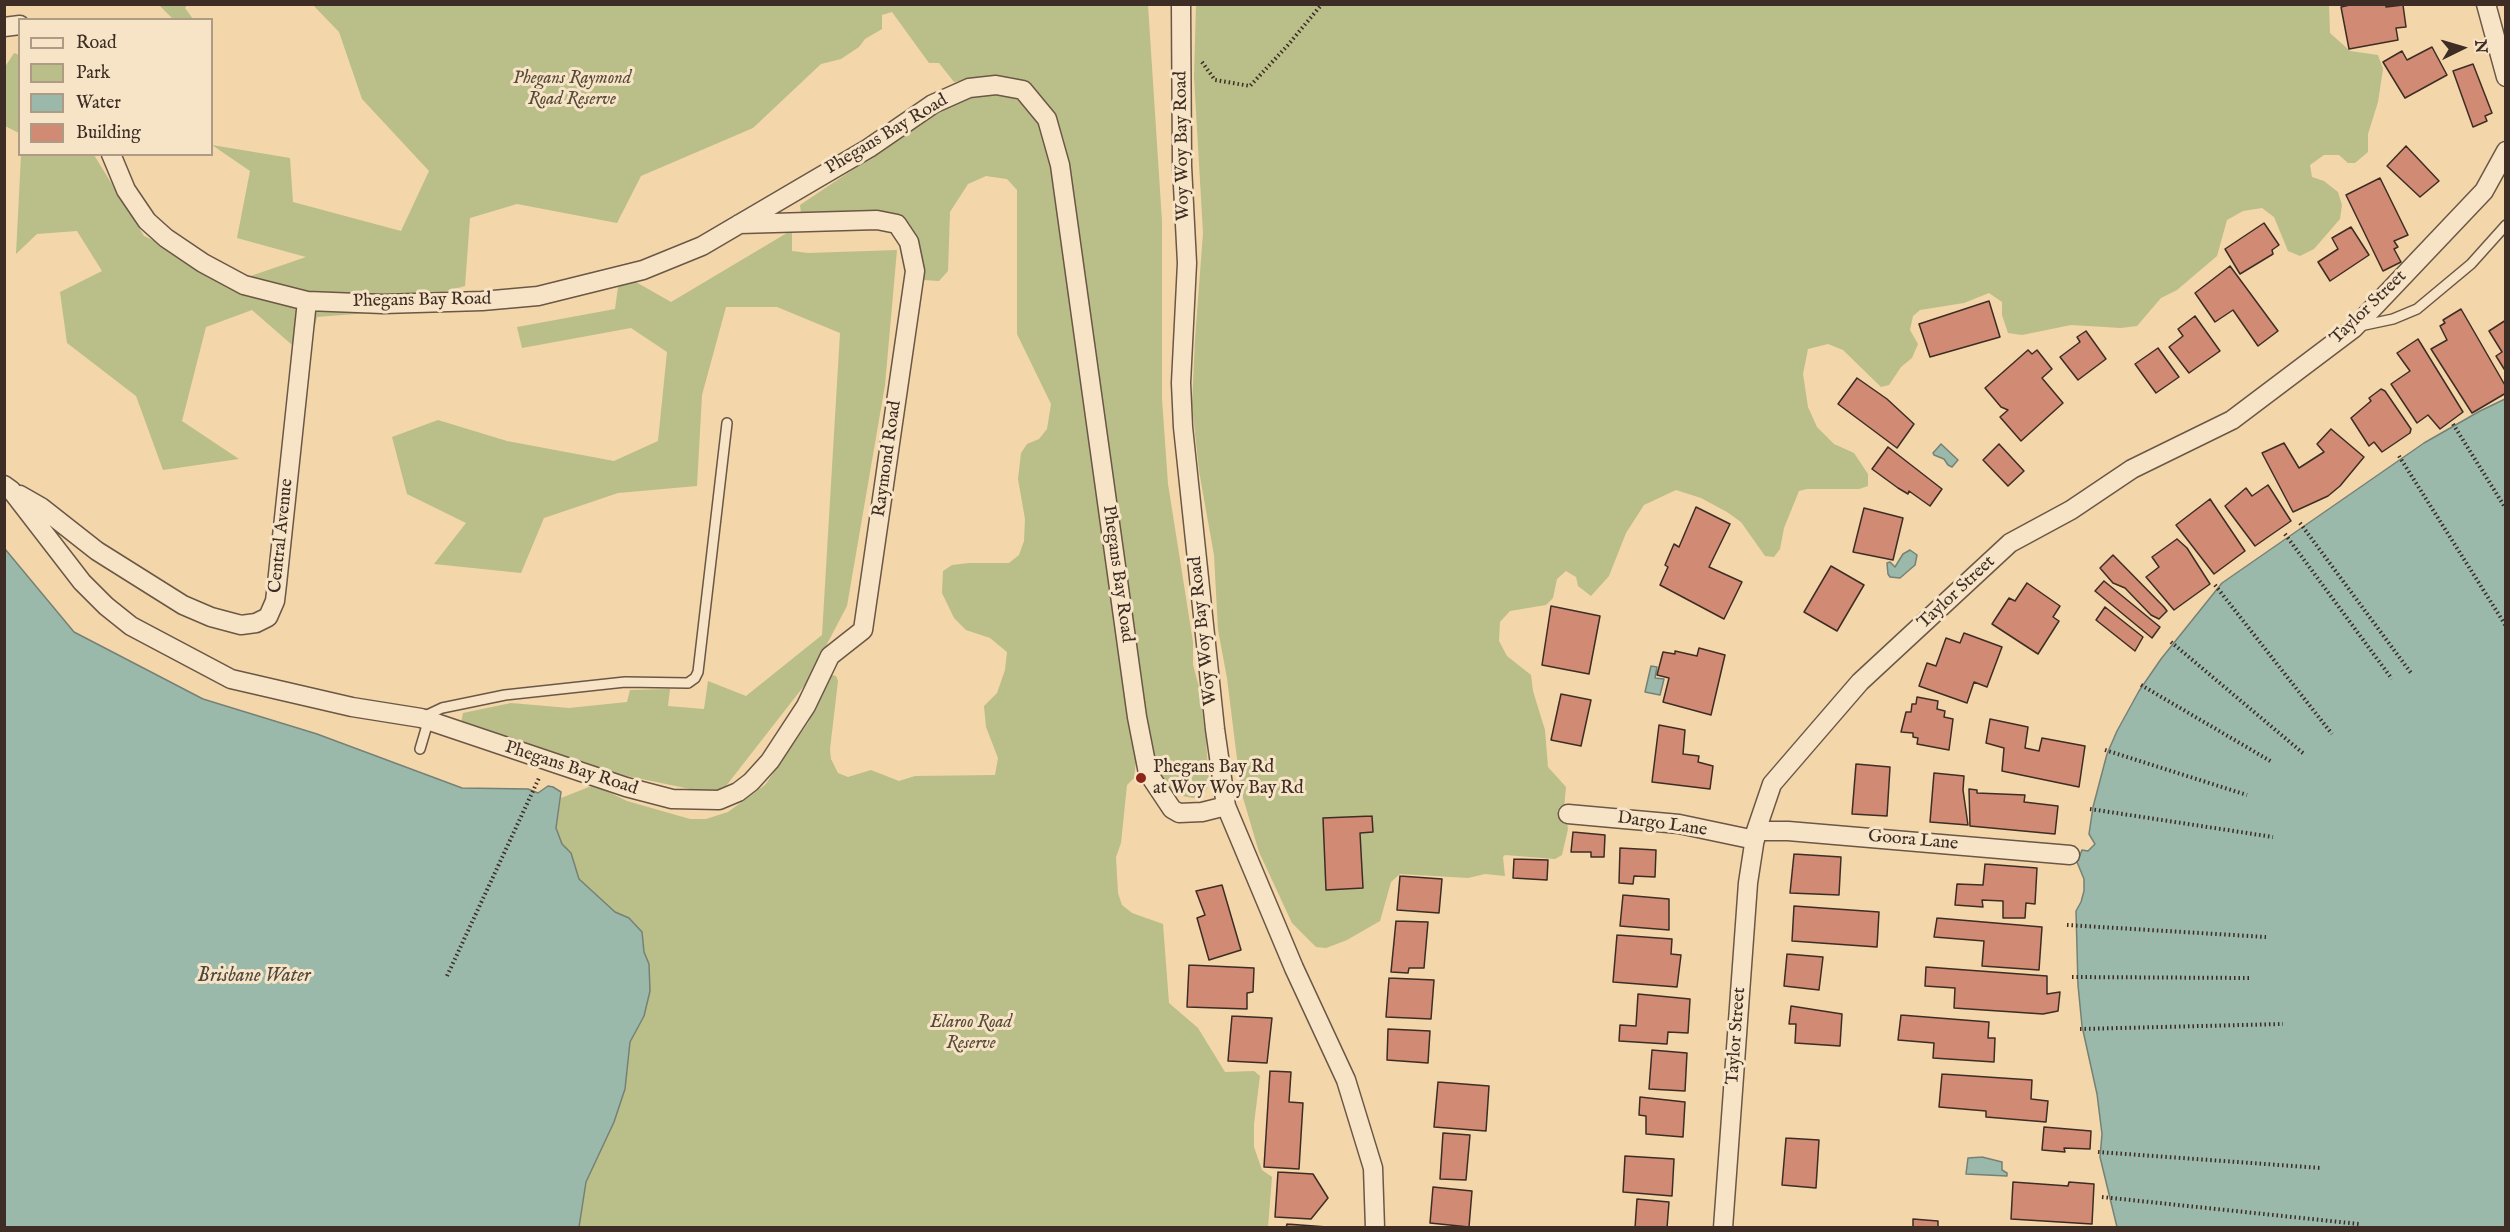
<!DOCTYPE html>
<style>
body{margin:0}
#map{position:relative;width:2510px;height:1232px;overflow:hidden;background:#f3d6a9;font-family:"IM FELL English",serif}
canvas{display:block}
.frame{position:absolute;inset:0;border:6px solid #3d2d25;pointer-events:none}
.legend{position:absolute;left:18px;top:18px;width:195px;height:138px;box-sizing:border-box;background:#f7e4c7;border:2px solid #ad9b86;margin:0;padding:8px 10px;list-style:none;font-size:18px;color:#3d2d25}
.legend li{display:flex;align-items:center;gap:12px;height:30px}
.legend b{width:30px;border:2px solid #ad9b86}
.north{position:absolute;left:2432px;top:18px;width:60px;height:60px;-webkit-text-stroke:4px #f7e4c7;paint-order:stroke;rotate:85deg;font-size:16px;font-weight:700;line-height:24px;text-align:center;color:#3d2d25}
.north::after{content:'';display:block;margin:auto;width:21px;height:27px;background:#3d2d25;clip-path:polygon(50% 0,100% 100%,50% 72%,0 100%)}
</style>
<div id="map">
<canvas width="2510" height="1232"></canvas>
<div class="frame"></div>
<ul class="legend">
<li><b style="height:8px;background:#f7e4c7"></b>Road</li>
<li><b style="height:16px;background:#babe89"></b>Park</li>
<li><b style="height:16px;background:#9bb9ab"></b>Water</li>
<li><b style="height:16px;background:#d18a73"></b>Building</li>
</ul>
<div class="north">N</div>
</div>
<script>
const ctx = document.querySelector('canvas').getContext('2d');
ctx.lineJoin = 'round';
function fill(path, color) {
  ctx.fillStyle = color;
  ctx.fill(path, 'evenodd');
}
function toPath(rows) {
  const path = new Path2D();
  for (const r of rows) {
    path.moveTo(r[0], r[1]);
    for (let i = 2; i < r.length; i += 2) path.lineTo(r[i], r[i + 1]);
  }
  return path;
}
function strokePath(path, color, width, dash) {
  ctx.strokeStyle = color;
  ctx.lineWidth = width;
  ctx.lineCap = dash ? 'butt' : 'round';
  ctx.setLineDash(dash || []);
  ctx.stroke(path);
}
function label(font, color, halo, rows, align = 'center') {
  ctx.font = font + ' "IM FELL English",serif';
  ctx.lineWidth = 6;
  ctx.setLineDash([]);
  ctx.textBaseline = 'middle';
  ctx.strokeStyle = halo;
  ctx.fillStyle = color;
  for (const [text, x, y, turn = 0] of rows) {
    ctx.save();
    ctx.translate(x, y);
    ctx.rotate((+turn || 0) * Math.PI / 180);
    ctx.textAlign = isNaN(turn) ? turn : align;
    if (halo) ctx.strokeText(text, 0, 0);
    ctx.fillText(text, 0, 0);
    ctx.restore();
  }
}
fill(toPath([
 [1196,4,2329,5,2330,33,2350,51,2378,55,2383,69,2378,102,2368,134,2368,152,2355,163,2348,163,2339,155,2324,155,2310,165,2312,177,2324,181,2338,192,2342,205,2340,219,2314,249,2300,256,2288,251,2274,217,2262,208,2243,211,2227,220,2217,256,2177,290,2161,298,2137,326,2121,328,2071,325,2022,335,2008,333,2002,315,2002,302,1989,293,1964,303,1920,310,1913,316,1910,330,1918,344,1912,358,1901,367,1889,385,1881,387,1843,350,1828,344,1808,349,1803,374,1808,407,1817,427,1834,444,1854,453,1868,474,1868,486,1859,489,1807,489,1799,491,1784,528,1780,549,1774,557,1765,556,1741,522,1727,512,1701,498,1676,490,1644,505,1626,533,1609,576,1591,596,1578,586,1576,577,1566,571,1557,579,1553,598,1546,605,1510,611,1500,622,1499,641,1507,656,1531,675,1533,691,1545,730,1548,767,1566,787,1564,808,1568,829,1562,855,1555,859,1505,855,1503,857,1505,876,1485,874,1468,878,1400,874,1391,882,1380,921,1347,940,1326,948,1316,947,1292,923,1259,852,1241,791,1227,678,1218,630,1214,555,1199,471,1192,405,1195,339,1203,233,1194,77],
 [159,5,187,5,185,8,193,19,173,19],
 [313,5,1148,5,1162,221,1162,399,1168,484,1193,642,1193,665,1199,687,1206,738,1209,785,1203,796,1193,798,1177,795,1165,786,1155,766,1149,740,1072,193,1026,82,971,79,954,82,939,63,929,63,892,12,882,15,882,29,865,39,859,47,841,59,821,64,753,128,641,176,617,223,517,204,470,218,465,286,368,313,317,317,307,358,252,310,206,327,182,421,239,459,163,470,136,396,67,343,60,292,102,271,77,231,37,234,16,254,21,155,94,155,144,236,239,280,306,257,237,238,250,171,212,145,290,158,293,202,401,231,429,171,362,99,339,32],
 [14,53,19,55,19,133,5,126,5,67],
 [999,92,1018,97,1039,121,1052,166,1137,753,1134,778,1127,785,1121,843,1116,857,1118,893,1122,905,1132,913,1163,924,1169,1003,1198,1028,1225,1072,1254,1071,1260,1076,1254,1124,1254,1147,1262,1170,1272,1177,1268,1227,579,1227,586,1182,614,1122,630,1042,644,1016,650,991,649,964,644,952,642,932,629,918,615,912,579,880,571,853,562,844,556,828,561,798,594,785,627,801,690,819,706,819,728,812,765,785,808,723,832,675,836,676,838,681,830,749,831,759,838,773,848,777,871,770,899,781,915,776,995,775,998,758,986,727,984,706,997,693,1005,670,1007,652,990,638,966,630,954,618,942,593,943,571,952,565,969,563,1009,563,1019,555,1024,541,1025,519,1018,479,1021,453,1027,444,1039,439,1047,429,1051,404,1017,334,1017,190,1007,179,986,176,968,184,950,212,948,271,939,281,923,280,924,272,920,251,913,230,903,216,888,212,801,213,800,205,946,107,973,96],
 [792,230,792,251,808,253,897,250,885,385,847,606,807,682,719,795,603,771,461,723,463,713,511,703,569,708,627,702,630,690,670,689,668,706,704,709,708,681,746,696,822,635,840,333,777,307,726,307,702,395,697,486,618,493,544,518,521,573,434,564,466,523,407,494,392,437,438,420,507,441,614,461,658,441,667,352,631,328,522,348,517,327,615,309,620,273,671,302]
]), '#babe89');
const water = toPath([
 [2505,399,2505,1227,2117,1227,2100,1157,2102,1134,2097,1094,2082,1026,2078,985,2076,911,2081,902,2084,891,2084,879,2077,862,2082,850,2088,851,2095,844,2089,834,2093,807,2107,754,2117,731,2139,691,2161,659,2222,583,2424,443,2480,411,2505,399],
 [1941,444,1958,460,1952,467,1948,465,1944,459,1934,455,1933,453,1941,444],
 [5,549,74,632,203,699,317,734,462,788,528,789,538,793,548,786,553,787,561,792,556,828,562,844,571,853,579,879,615,912,629,918,642,932,644,952,649,964,650,991,644,1016,630,1042,625,1089,614,1122,586,1182,579,1227,5,1227,5,549],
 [1910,550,1917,555,1915,565,1900,578,1890,577,1888,574,1887,563,1890,562,1895,567,1903,554,1910,550],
 [1651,666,1657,667,1655,678,1664,679,1660,695,1645,692,1651,666],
 [1982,1157,2002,1162,2002,1170,2007,1173,2007,1176,1966,1174,1968,1158,1982,1157]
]);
fill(water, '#9bb9ab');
strokePath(water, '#758175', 1.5);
const building = toPath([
 [2354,4,2386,4,2386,7,2403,5,2406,27,2396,28,2398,40,2349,49,2341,7,2354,4],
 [2432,47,2447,75,2405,98,2383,62,2402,51,2407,60,2432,47],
 [2473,64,2492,113,2485,116,2487,121,2473,127,2453,71,2473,64],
 [2406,146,2439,181,2420,197,2387,166,2406,146],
 [2380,178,2408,235,2394,241,2398,247,2394,249,2401,262,2383,271,2346,195,2380,178],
 [2264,223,2279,245,2272,250,2273,254,2240,274,2225,249,2264,223],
 [2351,227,2369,255,2330,281,2318,262,2338,249,2332,238,2351,227],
 [2230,266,2278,331,2258,346,2233,310,2215,322,2195,293,2230,266],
 [1989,301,2000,337,1930,357,1919,324,1989,301],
 [2461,309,2506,387,2506,393,2472,413,2431,349,2447,340,2440,326,2445,323,2443,320,2461,309],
 [2195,316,2220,351,2189,373,2169,347,2183,336,2178,329,2195,316],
 [2506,320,2506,372,2496,356,2502,352,2489,331,2506,320],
 [2086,331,2106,359,2078,380,2060,357,2080,342,2077,337,2086,331],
 [2418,339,2463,412,2440,429,2428,415,2417,423,2391,384,2410,371,2397,353,2418,339],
 [2158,348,2179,377,2156,393,2135,364,2158,348],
 [2028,350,2032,354,2037,350,2052,369,2042,378,2063,403,2021,441,2000,417,2008,410,2001,407,1985,388,2028,350],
 [1857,378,1887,399,1914,424,1897,448,1838,404,1857,378],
 [2381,389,2385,391,2411,429,2410,433,2382,452,2374,442,2369,446,2351,418,2371,401,2369,398,2381,389],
 [2331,429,2364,457,2340,486,2328,496,2293,512,2262,453,2284,443,2299,468,2324,452,2317,444,2331,429],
 [1999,444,2024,471,2008,486,1983,460,1999,444],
 [1888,447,1942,489,1930,506,1909,491,1908,494,1898,488,1872,469,1888,447],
 [2268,485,2291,521,2255,546,2225,506,2246,488,2252,496,2268,485],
 [2210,499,2245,551,2214,574,2176,525,2210,499],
 [1696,507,1730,524,1709,567,1742,582,1724,619,1660,585,1668,567,1665,565,1674,544,1679,547,1696,507],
 [1864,508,1903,518,1893,560,1853,552,1864,508],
 [2177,539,2187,548,2210,584,2174,610,2146,577,2159,567,2152,557,2177,539],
 [2113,555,2164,607,2167,611,2159,619,2151,615,2125,588,2113,583,2100,568,2113,555],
 [1831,566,1864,585,1837,631,1804,612,1831,566],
 [2104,581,2160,627,2152,638,2095,591,2104,581],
 [2027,583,2060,606,2053,617,2059,621,2038,654,1992,624,2009,598,2015,601,2027,583],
 [1551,606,1600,616,1589,674,1542,665,1551,606],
 [2105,607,2143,637,2135,651,2096,620,2105,607],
 [1964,633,2002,647,1987,687,1974,682,1967,703,1919,686,1927,663,1936,666,1946,638,1960,643,1964,633],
 [1699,648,1725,655,1711,715,1663,702,1669,678,1657,675,1663,652,1675,654,1675,651,1697,656,1699,648],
 [1561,694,1591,700,1581,746,1551,740,1561,694],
 [1917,697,1938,701,1937,709,1945,711,1944,717,1953,719,1949,750,1917,744,1918,738,1913,737,1913,733,1901,732,1906,712,1911,712,1912,704,1916,704,1917,697],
 [1990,719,2028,727,2025,748,2039,751,2042,738,2085,746,2079,787,2002,771,2004,748,1986,743,1990,719],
 [1659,725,1685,730,1683,754,1699,756,1698,762,1713,766,1710,789,1652,782,1659,725],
 [1856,764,1890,767,1887,816,1852,814,1856,764],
 [1934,773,1964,776,1963,790,1968,825,1930,822,1934,773],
 [1969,789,1977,790,1977,793,2025,795,2024,802,2058,806,2055,834,1970,826,1969,789],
 [1372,816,1373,832,1360,833,1363,888,1326,890,1323,818,1372,816],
 [1573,832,1605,835,1604,857,1591,857,1591,852,1571,852,1573,832],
 [1620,848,1656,850,1655,877,1634,876,1633,884,1619,883,1620,848],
 [1794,854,1841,857,1839,895,1790,893,1794,854],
 [1514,859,1548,860,1547,880,1513,878,1514,859],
 [1985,864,2037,868,2035,904,2026,903,2025,918,2003,918,2003,901,1982,900,1983,907,1955,905,1957,884,1983,885,1985,864],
 [1400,876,1442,879,1439,913,1397,910,1400,876],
 [1222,885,1241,950,1209,960,1197,918,1205,915,1196,891,1222,885],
 [1623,895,1669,899,1669,930,1620,926,1623,895],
 [1794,906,1879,912,1877,947,1792,941,1794,906],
 [1937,918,2042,927,2039,970,1982,966,1984,941,1934,937,1937,918],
 [1396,921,1428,922,1424,968,1409,968,1408,973,1391,972,1396,921],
 [1617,935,1672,939,1671,954,1681,955,1677,987,1613,982,1617,935],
 [1787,954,1823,957,1819,990,1784,986,1787,954],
 [1189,965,1254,968,1253,992,1247,993,1247,1009,1187,1007,1189,965],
 [1926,967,2047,976,2047,994,2060,992,2058,1011,2043,1014,1954,1008,1955,988,1925,986,1926,967],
 [1389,978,1434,980,1431,1019,1386,1017,1389,978],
 [1638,994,1690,999,1688,1033,1668,1032,1667,1044,1619,1041,1620,1025,1636,1026,1638,994],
 [1791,1006,1842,1014,1840,1046,1795,1043,1796,1024,1789,1024,1791,1006],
 [1901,1015,1989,1022,1988,1038,1995,1038,1994,1062,1933,1058,1934,1043,1898,1040,1901,1015],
 [1232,1016,1272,1018,1267,1063,1228,1061,1232,1016],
 [1388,1029,1430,1031,1428,1063,1387,1060,1388,1029],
 [1652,1050,1687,1053,1685,1091,1649,1089,1652,1050],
 [1270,1071,1291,1072,1289,1102,1303,1103,1299,1169,1264,1167,1270,1071],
 [1942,1074,2032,1080,2031,1099,2048,1101,2046,1122,1986,1117,1986,1111,1939,1107,1942,1074],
 [1438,1082,1489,1086,1486,1131,1434,1127,1438,1082],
 [1640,1097,1685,1102,1683,1137,1646,1134,1646,1116,1639,1115,1640,1097],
 [2044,1127,2091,1131,2090,1149,2064,1148,2065,1152,2042,1150,2044,1127],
 [1443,1133,1470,1135,1466,1180,1440,1179,1443,1133],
 [1786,1138,1819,1140,1816,1188,1782,1185,1786,1138],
 [1625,1156,1674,1159,1672,1196,1623,1192,1625,1156],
 [1278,1172,1313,1174,1328,1198,1311,1219,1275,1217,1278,1172],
 [2013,1182,2068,1186,2069,1182,2094,1184,2092,1224,2011,1219,2013,1182],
 [1433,1187,1472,1191,1469,1227,1430,1223,1433,1187],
 [1637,1199,1669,1202,1667,1228,1635,1228,1637,1199],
 [1913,1219,1938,1221,1938,1228,1913,1228,1913,1219],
 [1287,1224,1327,1227,1327,1228,1286,1228,1287,1224]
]);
fill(building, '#d18a73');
strokePath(building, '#3d2d25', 1.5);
const lane = toPath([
 [2360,326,2393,319,2417,309,2471,264,2506,225],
 [423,717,442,708,505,695,625,682,688,683,695,678,698,672,727,423],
 [420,749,428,722]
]);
const street = toPath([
 [1181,4,1182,166,1187,263,1181,383,1183,427,1215,729,1226,806,1294,968,1346,1080,1373,1168,1375,1228],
 [2486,4,2506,77],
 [4,27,20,25],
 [111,154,126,190,147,221,166,238,203,263,244,285,307,301,383,304,482,301,538,296,643,270,702,246,869,148,933,104,969,88,996,85,1023,90,1047,119,1060,165,1137,717,1148,773,1172,809,1179,813,1202,812,1226,806],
 [4,485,11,490,82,582,106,606,131,626,231,679,352,707,421,718,626,787,672,799,719,800,738,792,751,782,770,761,806,706,830,656,863,630,915,271,909,242,897,224,877,220,739,224],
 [20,495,41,507,97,551,183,605,211,617,241,625,256,623,268,617,275,601,277,584,307,301],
 [1568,814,1679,824,1755,840],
 [1756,831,1788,831,2070,855],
 [1723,1228,1748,883,1756,831,1772,784,1860,682,2010,543,2071,510,2132,469,2232,420,2354,328,2484,191,2506,151]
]);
strokePath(lane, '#6a5746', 12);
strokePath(street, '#6a5746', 21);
strokePath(toPath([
 [1202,62,1215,80,1250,86,1288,45,1322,4],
 [2453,424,2506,509],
 [2399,456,2506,626],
 [2300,523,2411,673],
 [2285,534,2392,679],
 [2215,585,2332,734],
 [2171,642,2304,754],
 [2141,685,2272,762],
 [2105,750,2247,795],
 [2090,809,2273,837],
 [2067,925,2266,937],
 [447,976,539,778],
 [2072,977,2249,978],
 [2080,1029,2283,1024],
 [2098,1152,2321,1168],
 [2102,1197,2359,1224]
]), '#3d2d25', 4, [1.5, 3]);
strokePath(lane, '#f7e4c7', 9);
strokePath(street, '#f7e4c7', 18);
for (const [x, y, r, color] of [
 [1141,778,6,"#8f2418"]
]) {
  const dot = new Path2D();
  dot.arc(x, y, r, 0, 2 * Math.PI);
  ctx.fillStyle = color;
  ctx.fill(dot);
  strokePath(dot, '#f7e4c7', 2);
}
label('italic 18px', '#564a39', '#f7e4c7', [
 ["Phegans Raymond",572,79],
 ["Road Reserve",572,100],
 ["Elaroo Road",971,1023],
 ["Reserve",971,1044]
]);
label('18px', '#3d2d25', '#f7e4c7', [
 ["Phegans Bay Road",887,135,-31],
 ["Woy Woy Bay Road",1183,146,-91],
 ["Phegans Bay Road",422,301,-1],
 ["Taylor Street",2369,308,-44],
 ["Raymond Road",888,459,-82],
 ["Central Avenue",282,536,-84],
 ["Phegans Bay Road",1117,574,82],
 ["Taylor Street",1957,593,-43],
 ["Woy Woy Bay Road",1204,631,-96],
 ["Phegans Bay Road",571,769,18],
 ["Dargo Lane",1662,825,8],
 ["Goora Lane",1913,841,5],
 ["Taylor Street",1737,1036,-86]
]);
label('18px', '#3d2d25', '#f7e4c7', [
 ["Phegans Bay Rd",1153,768],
 ["at Woy Woy Bay Rd",1153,789]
], 'left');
label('italic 20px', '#504940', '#f7e4c7', [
 ["Brisbane Water",254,977]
]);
</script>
